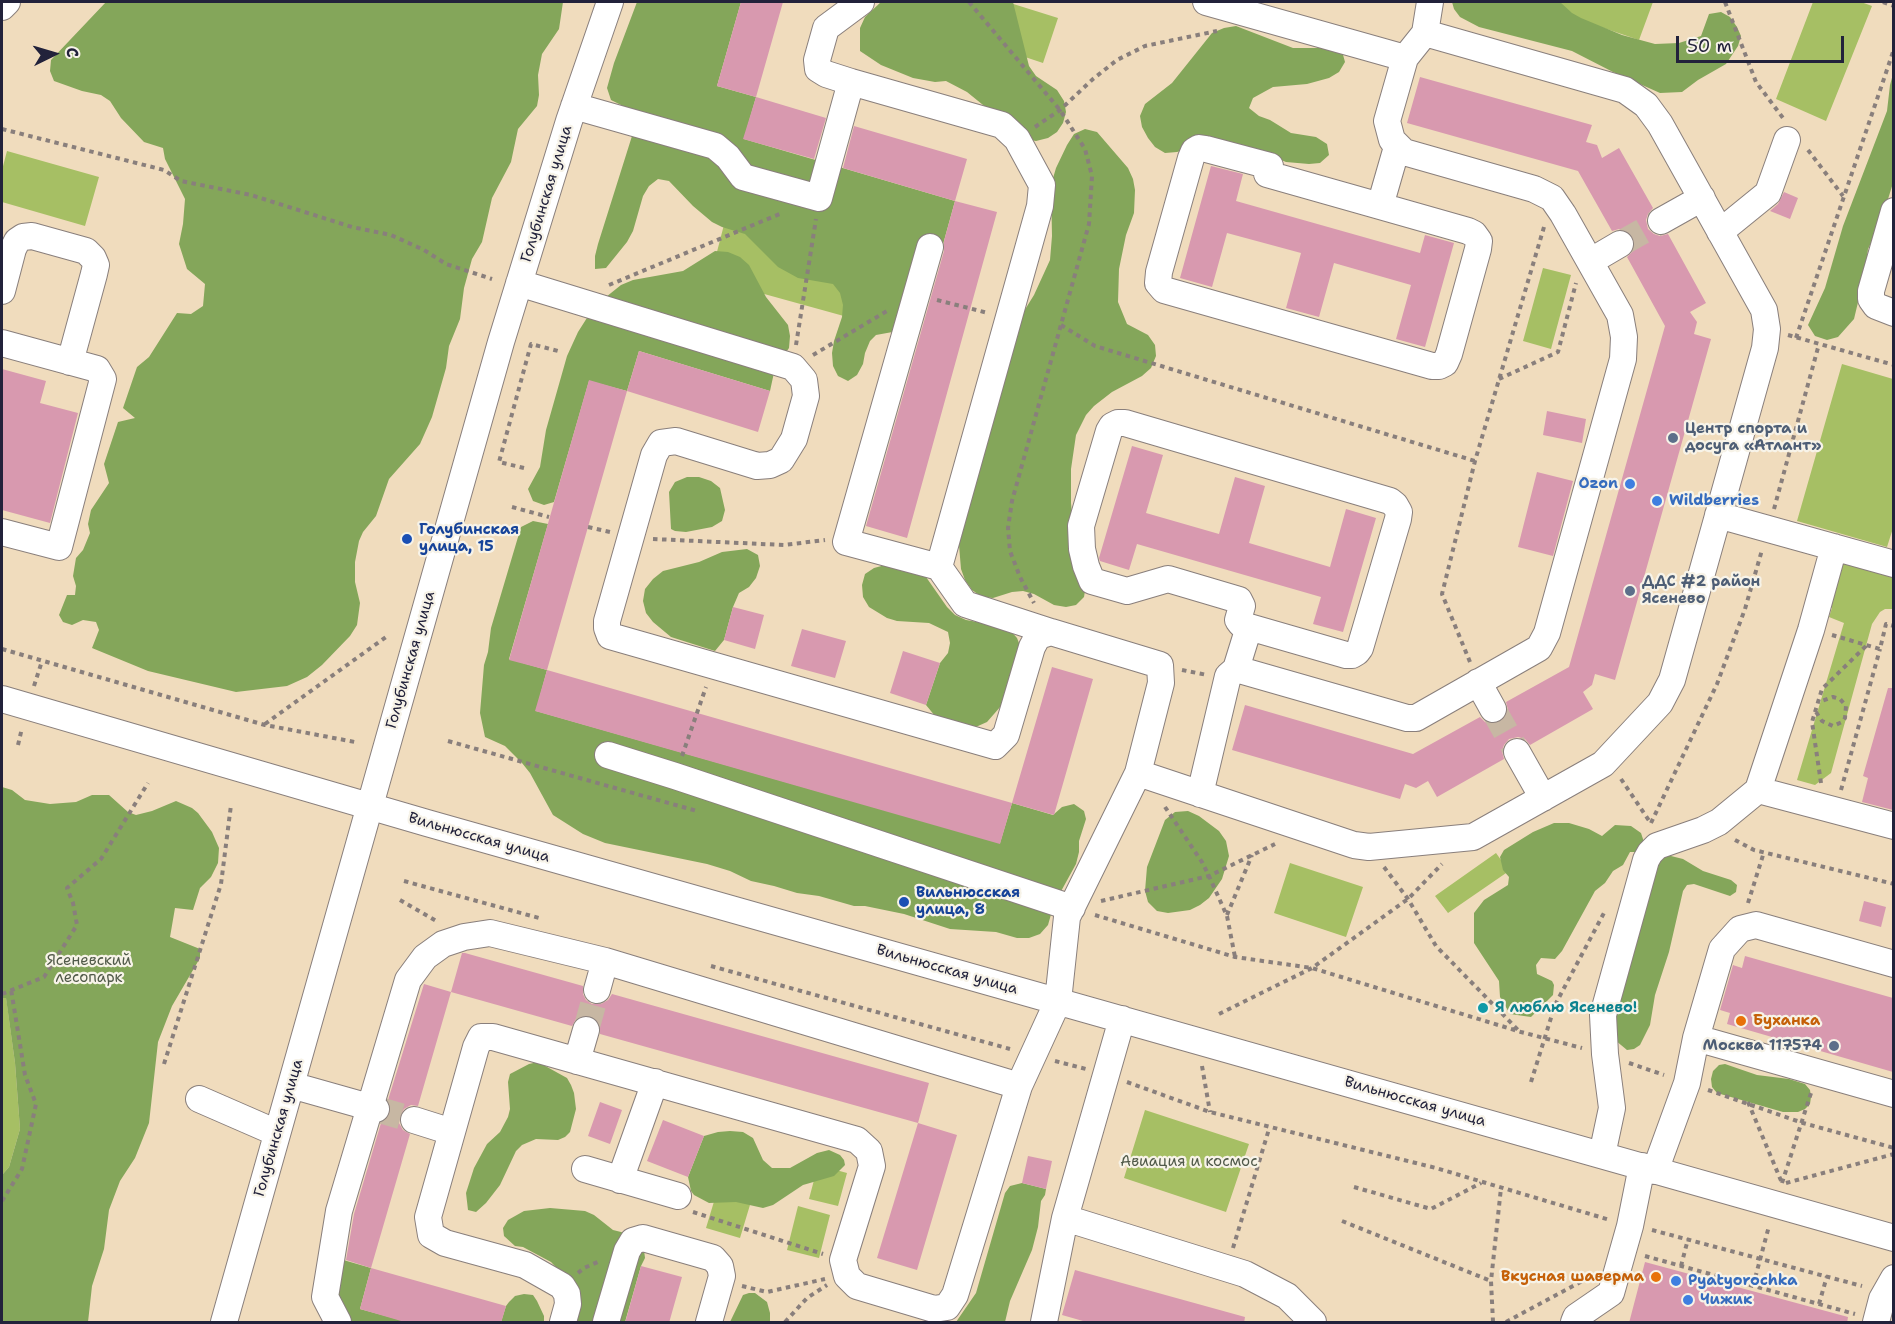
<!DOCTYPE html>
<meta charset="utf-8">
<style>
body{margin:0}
#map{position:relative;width:1895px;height:1324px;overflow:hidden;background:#f0dcbd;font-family:"Shantell Sans",sans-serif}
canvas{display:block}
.frame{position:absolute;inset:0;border:3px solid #22223b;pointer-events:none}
.north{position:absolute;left:24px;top:24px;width:60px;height:60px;-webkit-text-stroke:4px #f7f3e8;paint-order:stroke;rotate:85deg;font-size:16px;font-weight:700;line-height:24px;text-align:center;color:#22223b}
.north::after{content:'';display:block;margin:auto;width:21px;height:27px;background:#22223b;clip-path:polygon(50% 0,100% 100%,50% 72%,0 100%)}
.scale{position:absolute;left:1676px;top:36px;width:168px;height:27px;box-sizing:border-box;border:3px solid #22223b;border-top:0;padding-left:8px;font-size:18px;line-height:21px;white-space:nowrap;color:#22223b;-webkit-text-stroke:4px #f7f3e8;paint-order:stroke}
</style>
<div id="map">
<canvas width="1895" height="1324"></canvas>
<div class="frame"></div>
<div class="north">С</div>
<div class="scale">50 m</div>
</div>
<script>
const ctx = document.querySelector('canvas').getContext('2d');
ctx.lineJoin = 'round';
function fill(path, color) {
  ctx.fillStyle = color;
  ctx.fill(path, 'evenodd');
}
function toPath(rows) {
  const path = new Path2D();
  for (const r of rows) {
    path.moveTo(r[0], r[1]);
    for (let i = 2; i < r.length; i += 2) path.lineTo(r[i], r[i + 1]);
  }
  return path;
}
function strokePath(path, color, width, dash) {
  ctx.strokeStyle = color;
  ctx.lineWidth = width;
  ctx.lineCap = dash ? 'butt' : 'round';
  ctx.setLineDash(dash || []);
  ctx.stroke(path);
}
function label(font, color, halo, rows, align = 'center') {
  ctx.font = font + ' "Shantell Sans",sans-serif';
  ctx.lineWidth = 4.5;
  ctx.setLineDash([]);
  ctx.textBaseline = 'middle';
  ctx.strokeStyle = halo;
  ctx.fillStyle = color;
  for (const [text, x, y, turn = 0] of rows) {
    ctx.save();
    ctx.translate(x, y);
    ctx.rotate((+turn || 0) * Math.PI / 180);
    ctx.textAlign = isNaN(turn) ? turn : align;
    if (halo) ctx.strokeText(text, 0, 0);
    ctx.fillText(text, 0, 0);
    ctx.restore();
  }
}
fill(toPath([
 [1007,2,1058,18,1043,63,953,33],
 [1527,2,1653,2,1639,40],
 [1813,2,1861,2,1872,6,1826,121,1776,99],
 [7,151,99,177,85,226,2,202,2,170],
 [727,213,869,253,851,318,710,279],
 [1543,268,1571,275,1551,349,1523,341],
 [1842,364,1893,379,1894,525,1887,547,1797,521],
 [1841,555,1893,565,1893,609,1885,609,1880,612,1872,624,1831,773,1815,785,1797,780,1844,623,1829,617,1832,608,1825,605],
 [1496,853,1509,871,1448,913,1435,896],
 [1290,863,1363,887,1346,937,1274,913],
 [6,997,15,1063,20,1129,9,1167,2,1175,2,998],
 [1145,1110,1249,1144,1226,1212,1124,1178],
 [818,1165,847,1173,838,1206,809,1199],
 [722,1175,756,1185,740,1238,706,1228],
 [798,1206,830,1215,819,1258,787,1250]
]), '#a6bf64');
fill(toPath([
 [106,2,563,2,559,29,542,54,538,75,539,95,537,106,518,129,511,162,492,198,482,242,472,259,464,288,460,319,449,346,446,368,432,417,420,444,389,479,376,516,363,532,359,541,355,562,355,582,360,603,357,625,350,636,322,665,307,677,287,686,236,692,148,671,92,648,99,630,96,622,83,620,72,625,63,622,59,615,67,595,75,595,76,586,73,576,76,558,83,550,90,533,88,524,91,510,109,483,104,464,118,422,135,418,123,408,137,367,149,357,177,313,191,314,203,306,205,284,187,269,179,244,183,224,185,199,165,159,163,148,144,142,121,118,110,101,101,95,82,91,54,81,50,71,51,60],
 [637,2,741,2,717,86,756,97,744,139,955,201,924,313,898,331,876,335,870,341,865,353,863,364,857,375,848,381,838,376,833,366,832,353,834,341,842,317,843,305,840,293,833,284,798,278,778,267,745,234,722,227,712,222,693,206,669,181,658,179,649,186,643,196,633,231,627,242,606,268,595,269,595,256,598,244,632,136,634,123,630,112,621,105,611,100,607,88,614,63],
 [881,2,1013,2,1029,66,1036,76,1057,90,1064,101,1066,112,1063,123,1057,132,1048,138,1036,141,1025,139,967,92,946,81,935,82,913,78,881,65,860,51,860,28,865,17],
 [1452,2,1560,2,1572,13,1581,18,1622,35,1655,44,1679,43,1701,36,1709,14,1721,12,1730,17,1737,27,1741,36,1738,46,1726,64,1698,80,1682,92,1660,93,1613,72,1572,51,1479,27,1460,17,1454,9],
 [1236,26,1293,48,1330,48,1342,51,1345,62,1339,72,1329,78,1307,84,1273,87,1253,98,1249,108,1259,116,1270,120,1291,133,1316,137,1327,144,1329,155,1320,163,1309,164,1286,162,1255,149,1232,143,1198,146,1177,152,1165,153,1155,147,1148,138,1142,127,1140,116,1145,104,1172,83,1212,33,1224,28],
 [1893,74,1893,183,1880,225,1868,249,1865,273,1854,319,1838,337,1827,340,1815,336,1808,325,1825,288,1843,226,1887,111,1890,85],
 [1085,129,1097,132,1128,168,1133,179,1135,190,1134,213,1126,235,1119,269,1118,302,1127,324,1148,335,1155,345,1156,356,1151,368,1142,376,1112,392,1094,406,1086,415,1076,435,1071,469,1071,503,1073,526,1086,585,1084,597,1076,605,1066,607,1054,605,1034,594,1023,591,1012,592,993,598,982,597,972,590,965,580,961,569,959,545,963,507,1021,316,1034,295,1050,260,1052,236,1051,185,1056,168,1067,145,1074,134],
 [715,251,728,252,740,257,749,265,766,297,788,325,790,336,789,348,775,368,770,391,639,351,627,391,589,381,554,502,544,505,533,501,528,489,540,467,546,430,567,356,578,332,592,310,601,301,621,285,633,280,683,271],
 [687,477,699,477,711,481,720,488,725,510,722,521,712,527,686,532,675,531,671,529,669,492,675,482],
 [533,521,548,524,509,659,547,670,536,711,1000,843,1012,803,1053,815,1062,807,1074,804,1084,811,1086,819,1079,841,1079,852,1076,864,1054,904,1048,925,1040,934,1029,938,1017,938,996,932,950,929,904,914,865,906,854,906,819,896,797,893,774,886,751,881,730,871,707,864,605,843,583,834,553,815,530,773,522,763,505,746,485,737,480,713,484,665,488,652,491,628,521,527],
 [747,549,758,555,760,566,756,578,749,587,739,593,733,607,724,640,715,651,671,637,653,622,646,613,643,601,645,589,653,579,663,571,699,562,722,552],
 [885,565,926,577,947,607,955,615,966,620,1000,626,1010,630,1017,638,1021,648,1001,706,987,722,969,730,940,722,926,705,940,663,948,653,950,643,948,632,929,623,897,621,887,618,869,607,863,597,862,585,865,574,874,568],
 [2,787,12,790,25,800,50,804,76,802,92,795,109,795,128,812,136,815,152,811,176,801,192,808,198,813,212,832,219,848,218,863,211,877,200,888,193,910,175,908,170,937,200,949,200,958,172,1006,158,1042,149,1123,135,1158,120,1181,109,1210,104,1249,92,1286,88,1322,2,1322,2,1175,9,1167,20,1129,15,1063,6,998,2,998],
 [1188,811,1199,816,1219,831,1226,841,1229,856,1222,879,1209,898,1200,905,1190,910,1168,913,1157,911,1148,902,1145,891,1147,867,1165,820,1175,812],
 [1554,823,1569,823,1589,829,1602,836,1615,825,1631,826,1641,833,1645,845,1642,852,1630,852,1623,865,1613,871,1605,883,1595,891,1562,951,1555,959,1541,958,1536,965,1537,974,1552,981,1554,985,1553,995,1531,1017,1510,1014,1500,997,1499,981,1474,943,1474,913,1484,900,1508,885,1509,877,1503,870,1500,857,1504,850,1533,832],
 [1667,855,1683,859,1703,871,1731,880,1737,885,1736,892,1730,896,1694,884,1687,885,1683,891,1669,952,1655,995,1650,1025,1640,1045,1634,1049,1627,1050,1615,1040,1616,1012,1640,931,1653,882,1660,859],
 [538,1062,567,1078,571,1085,574,1093,576,1109,570,1132,565,1137,558,1140,536,1139,522,1145,516,1151,500,1185,486,1203,476,1212,468,1210,466,1193,474,1168,487,1144,500,1132,508,1117,510,1109,508,1082,510,1074,529,1064],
 [1725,1064,1757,1075,1789,1079,1805,1084,1810,1090,1811,1097,1810,1104,1805,1109,1798,1112,1783,1112,1717,1093,1712,1087,1711,1079,1713,1071,1719,1065],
 [730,1131,743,1132,753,1138,763,1160,772,1168,790,1168,817,1153,829,1150,840,1155,844,1160,845,1165,834,1176,803,1185,773,1205,763,1208,736,1202,709,1203,694,1195,691,1191,688,1177,704,1136,718,1132],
 [1022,1183,1046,1189,1045,1195,1041,1201,1038,1227,1032,1250,1010,1301,1005,1322,956,1322,976,1293,1005,1193,1010,1186],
 [550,1208,585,1211,594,1215,613,1230,629,1234,644,1250,645,1258,641,1266,625,1322,578,1322,575,1287,551,1262,523,1247,515,1246,504,1236,503,1228,508,1220,524,1211],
 [333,1257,371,1268,360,1309,408,1322,347,1322,340,1314],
 [749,1293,755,1293,767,1302,770,1313,770,1322,730,1322,743,1295],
 [524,1294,533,1295,537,1301,544,1316,544,1322,501,1322,506,1306,509,1302,515,1296]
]), '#84a65a');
fill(toPath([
 [741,2,783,2,756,97,717,86],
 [1420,77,1592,125,1586,142,1597,145,1602,158,1619,148,1653,208,1648,214,1646,220,1648,229,1654,234,1660,236,1668,234,1706,303,1690,312,1697,322,1694,334,1711,339,1615,680,1595,674,1592,685,1583,692,1593,709,1530,745,1525,739,1518,737,1509,739,1504,745,1502,751,1504,759,1437,797,1428,781,1416,788,1405,784,1400,799,1232,750,1245,705,1413,754,1480,717,1485,722,1492,724,1501,722,1506,717,1508,710,1506,702,1569,667,1665,326,1627,257,1633,251,1635,243,1633,237,1627,231,1619,229,1612,231,1578,171,1407,123],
 [756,97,826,118,814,159,743,139],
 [854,126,967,159,955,201,843,168],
 [1211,166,1243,174,1236,201,1420,253,1425,235,1454,243,1425,347,1396,339,1411,285,1334,263,1319,317,1286,308,1301,253,1227,233,1212,287,1180,278],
 [1784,192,1798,198,1790,219,1770,211,1778,204],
 [955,201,997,212,907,538,866,526,944,251,944,241],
 [639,351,770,391,758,432,627,391],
 [2,369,46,381,40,403,78,413,50,523,2,510],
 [589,380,627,391,547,670,509,660],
 [1547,411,1586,419,1582,443,1543,435],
 [1132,446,1163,455,1146,513,1219,534,1235,477,1265,486,1249,543,1330,567,1346,509,1376,518,1343,632,1313,624,1321,597,1137,544,1129,570,1100,561,1099,558],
 [1537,472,1573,481,1553,556,1518,547],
 [733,607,764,615,755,649,724,640],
 [802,629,846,641,835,678,791,666],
 [903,651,940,663,926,705,890,693],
 [1052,667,1093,679,1054,815,1012,803],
 [547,670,1012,803,1000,844,535,711],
 [1888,688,1893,688,1893,810,1862,802,1868,778,1863,776],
 [1864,901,1886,907,1881,927,1859,921],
 [462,953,465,953,583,986,583,994,586,1000,592,1004,601,1004,608,1000,612,994,929,1083,918,1123,600,1034,600,1026,597,1020,590,1016,583,1015,576,1019,572,1026,451,992],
 [1745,956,1893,998,1893,1072,1727,1024,1730,1013,1720,1010,1733,965,1742,968],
 [424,984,451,992,418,1106,411,1105,404,1109,400,1116,399,1123,403,1130,410,1134,371,1268,346,1260,354,1214,381,1123,387,1119,390,1114,391,1106,388,1100],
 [600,1102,622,1110,610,1144,588,1136],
 [663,1120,704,1136,688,1177,647,1161],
 [918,1123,957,1135,917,1270,877,1258],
 [1028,1156,1052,1161,1046,1189,1022,1183],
 [1645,1262,1848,1317,1847,1323,1629,1323],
 [641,1266,682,1277,669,1323,625,1323],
 [371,1268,506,1306,501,1323,408,1323,360,1309],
 [1075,1270,1245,1317,1244,1323,1090,1323,1062,1315]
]), '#d899af');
strokePath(toPath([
 [1620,244,1661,221],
 [1493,709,1517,752],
 [586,1030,597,990],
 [376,1109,414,1120]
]), '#c7b7a3', 26, [26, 13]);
const minor = toPath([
 [861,2,826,28,817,60,818,69,826,74,851,82,1002,125,1017,139,1042,185,1040,206,939,567,965,604,1051,632],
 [1206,2,1405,58],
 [2,7,7,2],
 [574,106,715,146,728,157,743,177,819,198,851,82],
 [1380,206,1267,174,1270,166,1206,149,1199,148,1194,151,1191,158,1159,272,1158,283,1164,290,1432,366,1439,366,1445,363,1449,354,1478,249,1479,241,1474,234,1468,231,1380,206,1397,147],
 [1894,211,1871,291,1871,299,1876,306,1894,313],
 [1661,221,1702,198],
 [1720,232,1768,193,1787,140],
 [930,247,846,542,939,567],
 [1591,261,1620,244],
 [2,291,13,249,17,241,23,237,32,236,86,251,93,258,96,265,94,274,70,362],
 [2,343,97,369,103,379,59,547,2,532],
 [1718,515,1894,564],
 [1236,669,1249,627,1241,624,1238,620,1242,606,1239,600,1168,579,1127,591,1092,581,1086,566,1082,549,1081,526,1109,431,1112,426,1118,423,1125,423,1390,501,1395,505,1399,512,1398,519,1360,648,1357,652,1352,655,1346,655,1249,627],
 [1478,682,1493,709],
 [2,699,427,823,1894,1238],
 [1517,752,1543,798],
 [608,755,675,776,1072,908],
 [1138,773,1354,845,1369,847,1473,837,1603,764,1660,703,1672,680,1765,348,1767,329,1764,310,1660,124,1646,105,1625,90,1425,33],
 [1758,790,1894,826],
 [1200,794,1228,676,1236,669,1407,718,1416,718,1539,648,1547,633,1623,359,1624,337,1620,315,1563,214,1552,198,1534,189,1404,152,1392,140,1387,121,1405,58,1425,33,1430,2],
 [597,990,605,961],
 [1696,1038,1894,1094],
 [577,1061,586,1030],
 [291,1085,376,1109],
 [199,1099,277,1133],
 [414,1120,452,1132],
 [1602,1155,1612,1108,1605,1054,1603,1015,1646,860,1650,853,1657,846,1703,830,1719,822,1758,790,1811,630,1834,547],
 [585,1169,678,1196],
 [1655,1171,1687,1083,1696,1038,1722,949,1740,929,1756,925,1894,964],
 [620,1180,655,1082],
 [1065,1218,1245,1274,1287,1296,1313,1322],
 [224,1322,501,342,569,121,610,2],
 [338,1322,325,1297,339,1211,408,980,425,957,443,944,464,937,490,933,605,961,1019,1086,1058,1001,1067,917,1138,773,1161,683,1160,665,1051,632,1038,636,1032,647,1006,735,995,746,610,636,607,628,607,621,654,455,661,443,676,441,757,466,770,465,781,460,794,439,806,396,804,380,793,367,519,283],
 [563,1322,568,1304,567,1294,562,1286,525,1265,445,1243,431,1235,428,1217,476,1047,481,1037,493,1037,857,1140,869,1151,872,1166,843,1260,847,1276,857,1286,934,1309,947,1307,955,1295,1019,1086],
 [606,1322,627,1251,633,1241,643,1238,713,1258,720,1266,722,1276,709,1322],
 [1044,1322,1065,1218,1122,1019],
 [1574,1322,1576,1317,1611,1293,1630,1226,1642,1166],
 [1876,1322,1882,1299,1894,1278]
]);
strokePath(minor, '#897f7c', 28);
strokePath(toPath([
 [969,2,1060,110,1085,149,1092,176,1089,224,1012,501,1008,528,1010,551,1020,577,1034,603],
 [1725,2,1756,82,1783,118],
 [1883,2,1894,6],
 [1035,127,1060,110,1093,79,1117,60,1145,46,1217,31],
 [2,129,164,170,181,181,251,195,352,227,391,235,424,250,446,264,492,279],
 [1808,150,1843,196],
 [609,285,782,213],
 [937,300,988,313],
 [1061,325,1095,346,1475,461],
 [1788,335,1894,365],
 [1796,338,1894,49],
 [796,345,816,219],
 [813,355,887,311],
 [1499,379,1558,352,1576,283],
 [524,468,499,462,531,344,558,351],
 [512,507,549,517],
 [1774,509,1819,344],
 [588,527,610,532],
 [653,539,784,545,825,540],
 [1832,635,1880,649,1886,624,1894,626],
 [2,649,265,725,355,742],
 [1470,662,1442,594,1475,461,1544,227],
 [1182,670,1207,675],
 [34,686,42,661],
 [1816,712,1822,721,1833,726,1842,722,1845,718,1846,706,1840,699,1833,697,1819,702],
 [265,724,386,637],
 [448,741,697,811],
 [18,745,22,728],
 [682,756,706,687],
 [1621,779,1650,822],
 [1821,783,1812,722,1822,689,1867,645],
 [1841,790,1880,649],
 [1165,807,1202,862,1209,876,1227,916,1235,957],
 [1651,823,1717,684,1745,609,1762,550],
 [1735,840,1754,850,1894,884],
 [1384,867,1408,899,1436,946,1520,1032],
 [404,881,539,918],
 [400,900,438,922],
 [1101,901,1209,876,1275,844],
 [1748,903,1764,852],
 [1095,915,1235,957,1312,968,1521,1032,1582,1048],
 [1227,915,1252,855],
 [711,966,1010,1049],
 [2,994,44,977,77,925,73,903,67,888,101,859,148,783],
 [1219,1014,1312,968,1408,899,1442,864],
 [1055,1061,1086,1069],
 [1629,1063,1664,1075],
 [164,1064,221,884,231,805],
 [1202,1066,1210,1112],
 [1127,1082,1210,1112,1436,1168,1610,1220],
 [1531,1082,1555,1005,1605,911],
 [1708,1090,1803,1123,1894,1148],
 [1748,1102,1782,1183],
 [1782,1183,1811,1093],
 [1786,1183,1894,1154],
 [1354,1187,1431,1209,1481,1183],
 [2,1201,22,1169,36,1104,25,1075,11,989],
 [693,1212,823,1254],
 [1342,1221,1491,1281],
 [1652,1230,1862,1286],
 [1233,1248,1269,1129],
 [1645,1256,1855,1314],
 [1681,1266,1688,1239],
 [578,1273,584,1268,600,1261],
 [742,1286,767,1292,825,1279],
 [1753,1286,1769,1226],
 [1819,1304,1827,1276],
 [785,1322,807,1298,827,1285],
 [1493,1322,1491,1281,1501,1188],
 [1506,1322,1586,1279]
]), '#897f7c', 4, [4.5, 4.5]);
strokePath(minor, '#fff', 26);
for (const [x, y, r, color] of [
 [1673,438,6,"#5c6f8a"],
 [1630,484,6,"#3f7fe0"],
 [1657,501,6,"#3f7fe0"],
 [407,539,6,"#1a4fb4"],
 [1630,591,6,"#5c6f8a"],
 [904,902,6,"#1a4fb4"],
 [1483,1008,6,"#0f9aa8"],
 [1741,1021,6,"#e8710a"],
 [1834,1046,6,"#5c6f8a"],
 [1656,1277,6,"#e8710a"],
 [1676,1281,6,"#3f7fe0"],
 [1688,1300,6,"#3f7fe0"]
]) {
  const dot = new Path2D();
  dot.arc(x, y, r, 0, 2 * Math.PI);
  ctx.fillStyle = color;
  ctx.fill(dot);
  strokePath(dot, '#f7f3e8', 2);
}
label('15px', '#22223b', '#f7f3e8', [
 ["Голубинская улица",547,194,-73],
 ["Голубинская улица",411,660,-74],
 ["Вильнюсская улица",479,838,16],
 ["Вильнюсская улица",947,970,16],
 ["Вильнюсская улица",1415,1102,16],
 ["Голубинская улица",279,1128,-74]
]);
label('bold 15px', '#4e5e75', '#f7f3e8', [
 ["Центр спорта и",1685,429],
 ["досуга «Атлант»",1685,446],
 ["ДДС #2 район",1642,582],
 ["Ясенево",1642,599],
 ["Москва 117574",1822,1046,"right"]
], 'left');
label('bold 15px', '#366cbe', '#f7f3e8', [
 ["Ozon",1618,484,"right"],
 ["Wildberries",1669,501],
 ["Pyatyorochka",1688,1281],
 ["Чижик",1700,1300]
], 'left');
label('bold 15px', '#164399', '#f7f3e8', [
 ["Голубинская",419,530],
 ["улица, 15",419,547],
 ["Вильнюсская",916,893],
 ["улица, 8",916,910]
], 'left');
label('15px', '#505949', '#f7f3e8', [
 ["Ясеневский",89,961],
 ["лесопарк",89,978],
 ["Авиация и космос",1189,1162]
]);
label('bold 15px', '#0d838f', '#f7f3e8', [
 ["Я люблю Ясенево!",1495,1008]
], 'left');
label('bold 15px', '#c56008', '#f7f3e8', [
 ["Буханка",1753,1021],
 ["Вкусная шаверма",1644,1277,"right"]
], 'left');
</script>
